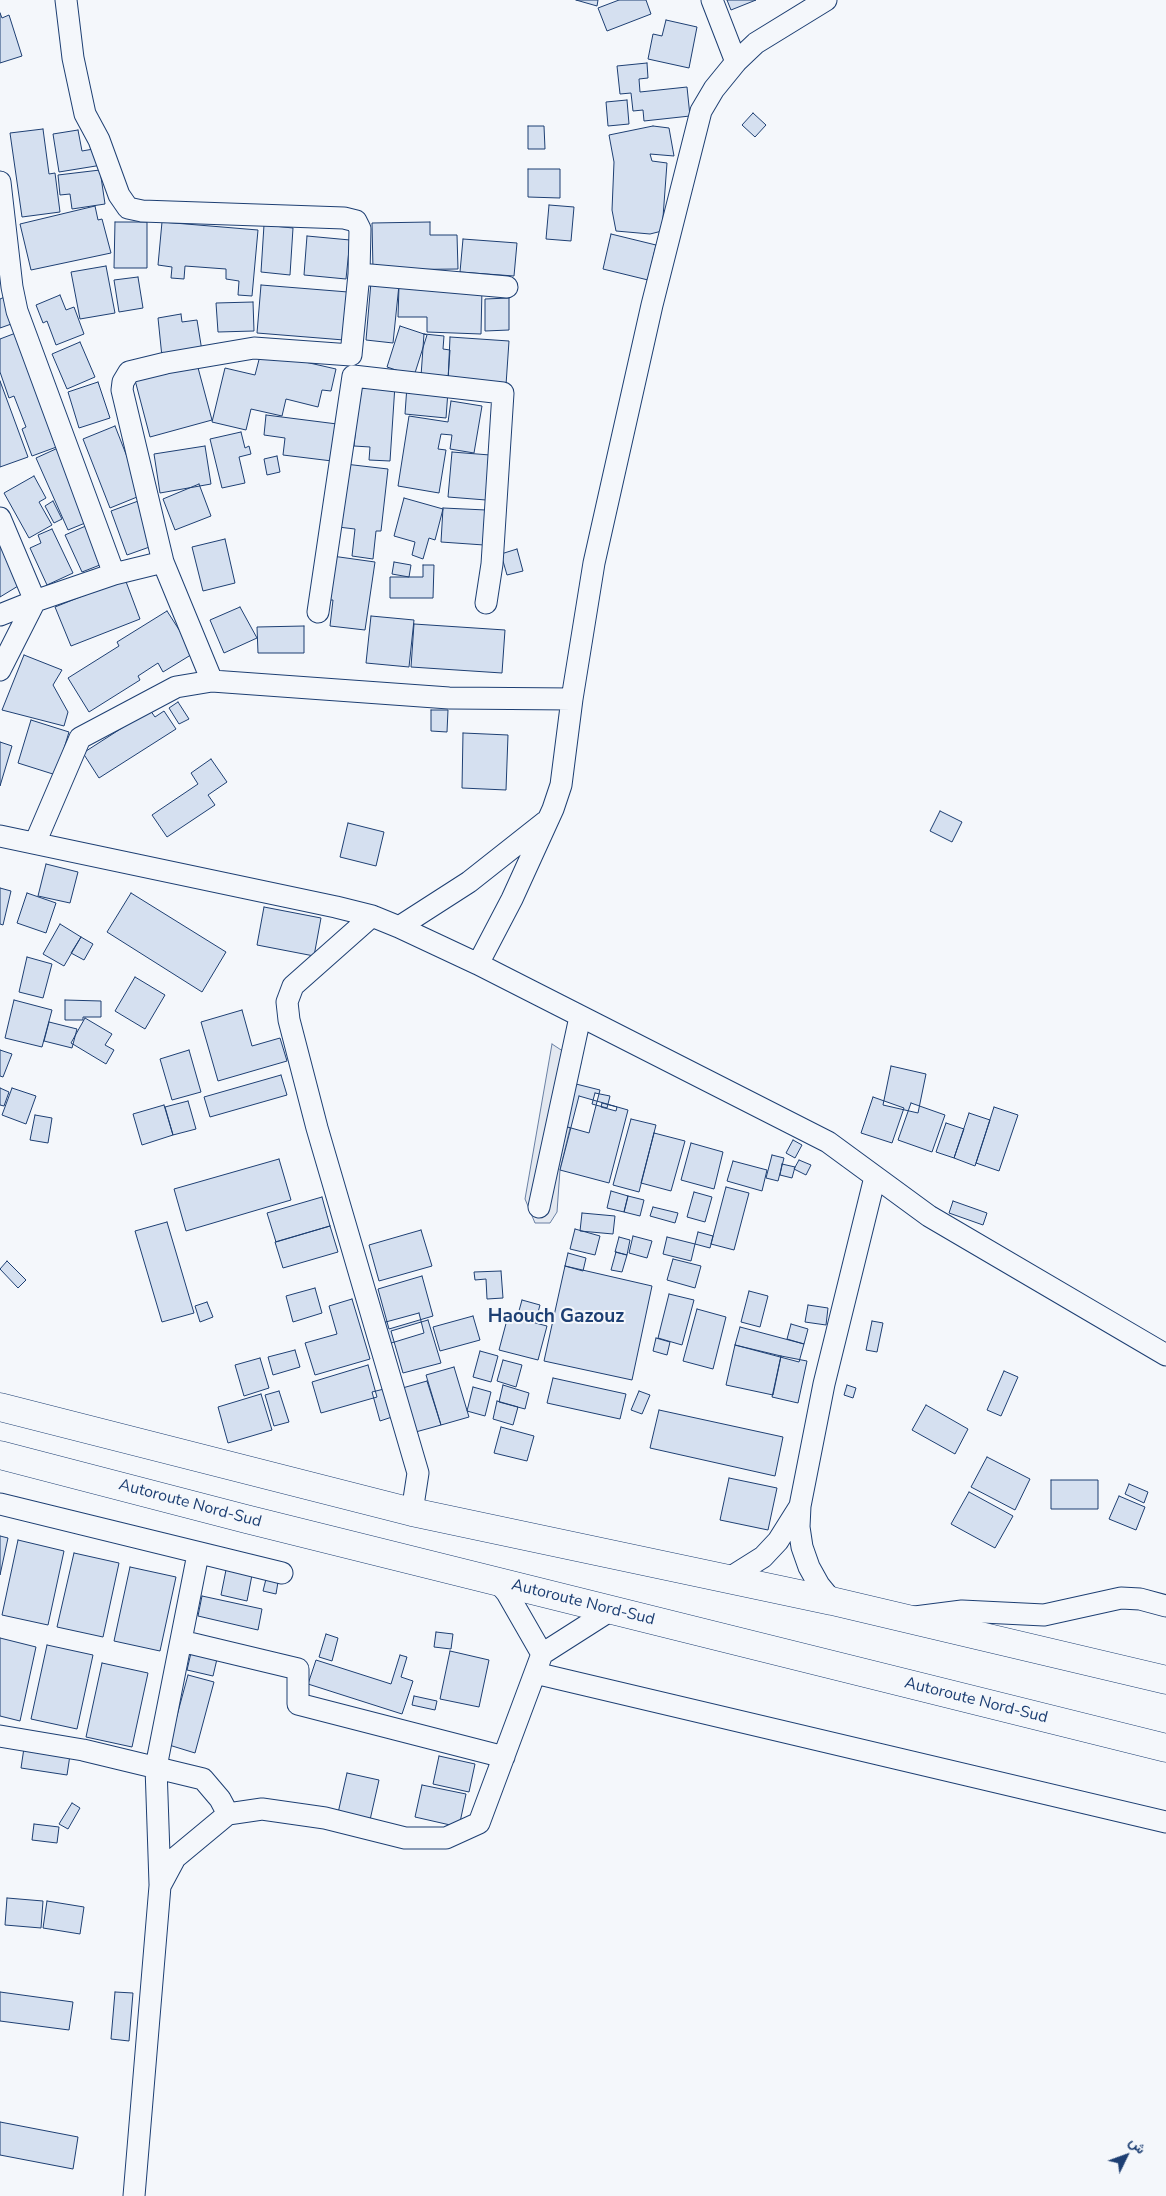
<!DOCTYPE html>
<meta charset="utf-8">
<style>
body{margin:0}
#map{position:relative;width:1166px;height:2196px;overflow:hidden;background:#f4f7fb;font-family:"Nunito Sans",Vazirmatn,sans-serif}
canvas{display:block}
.north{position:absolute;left:1101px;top:2131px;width:50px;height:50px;-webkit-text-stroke:4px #f4f7fb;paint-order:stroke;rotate:48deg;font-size:14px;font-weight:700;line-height:20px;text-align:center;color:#1d3f73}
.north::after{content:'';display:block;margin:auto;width:18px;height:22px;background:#1d3f73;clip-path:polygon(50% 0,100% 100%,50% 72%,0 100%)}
</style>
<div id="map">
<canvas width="1166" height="2196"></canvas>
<div class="north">ش</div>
</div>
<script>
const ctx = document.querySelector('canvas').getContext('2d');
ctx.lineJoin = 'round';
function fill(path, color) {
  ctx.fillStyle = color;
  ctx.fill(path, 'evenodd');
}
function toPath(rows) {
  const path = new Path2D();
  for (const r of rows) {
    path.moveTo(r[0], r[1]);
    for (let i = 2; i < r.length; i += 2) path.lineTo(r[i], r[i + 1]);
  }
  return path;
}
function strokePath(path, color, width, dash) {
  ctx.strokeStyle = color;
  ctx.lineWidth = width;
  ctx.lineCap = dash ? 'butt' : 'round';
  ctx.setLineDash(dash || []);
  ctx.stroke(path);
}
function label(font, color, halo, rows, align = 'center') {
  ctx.font = font + ' "Nunito Sans",sans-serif';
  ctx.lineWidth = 4;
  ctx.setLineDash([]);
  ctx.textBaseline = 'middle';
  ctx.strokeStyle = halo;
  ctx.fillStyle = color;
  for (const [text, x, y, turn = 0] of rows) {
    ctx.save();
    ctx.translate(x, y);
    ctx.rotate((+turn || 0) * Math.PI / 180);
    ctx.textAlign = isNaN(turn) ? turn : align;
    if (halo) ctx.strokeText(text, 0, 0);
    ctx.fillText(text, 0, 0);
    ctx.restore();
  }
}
const parking = toPath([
 [552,1044,581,1063,564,1126,570,1128,560,1170,557,1212,550,1223,535,1223,525,1199,552,1044]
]);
fill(parking, '#e3e8f0');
strokePath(parking, '#687fa3', 1);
const building = toPath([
 [576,0,598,0,597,6,576,0],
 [619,0,646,0,651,14,607,31,598,8,619,0],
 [727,0,756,0,731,10,727,0],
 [0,13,2,18,9,15,22,56,0,63,0,13],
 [666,20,697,27,689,68,648,59,653,34,662,36,666,20],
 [647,63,648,78,639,79,640,92,687,87,690,116,644,121,643,110,633,111,631,93,620,94,617,66,647,63],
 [627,100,629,124,608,126,606,102,627,100],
 [753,113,766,125,755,137,742,125,753,113],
 [528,126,544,126,545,149,528,149,528,126],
 [653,126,669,128,674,156,650,154,652,161,667,163,662,231,650,234,616,231,612,210,614,162,609,135,653,126],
 [43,129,49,174,55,173,60,212,22,217,10,133,43,129],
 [78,130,82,151,99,148,102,165,59,172,53,134,78,130],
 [528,169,560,169,560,198,528,197,528,169],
 [100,170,105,204,72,209,70,194,60,195,58,175,100,170],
 [549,205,574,207,571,241,546,239,549,205],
 [95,206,98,220,102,219,111,253,31,270,20,224,95,206],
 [115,222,147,222,147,268,114,268,115,222],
 [162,222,258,230,252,296,238,295,239,281,226,279,226,269,185,266,184,279,171,278,172,267,158,265,162,222],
 [430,222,430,235,457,235,458,269,373,270,372,223,430,222],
 [264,225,293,228,290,275,261,272,264,225],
 [611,234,656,245,648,280,603,269,611,234],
 [307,236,350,240,346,279,304,275,307,236],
 [463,239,517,243,514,276,460,272,463,239],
 [106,266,115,313,80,319,71,272,106,266],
 [138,277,143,308,119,312,114,280,138,277],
 [371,282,399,285,393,343,366,340,371,282],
 [261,285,348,292,344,340,257,333,261,285],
 [399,286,482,288,481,334,427,332,427,317,398,317,399,286],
 [60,295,66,310,74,307,84,334,56,345,47,321,43,323,36,305,60,295],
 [7,296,17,322,0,328,0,299,7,296],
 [509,298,509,330,485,331,485,299,509,298],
 [253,302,254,331,218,332,216,303,253,302],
 [181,314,182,322,197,320,202,351,162,357,158,318,181,314],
 [400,326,427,335,414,376,387,367,400,326],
 [21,331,62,445,32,456,22,429,26,427,14,396,9,398,0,372,0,339,21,331],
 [424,334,444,336,443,349,450,350,448,379,421,376,424,334],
 [450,337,509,341,506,385,448,382,450,337],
 [80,342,95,377,67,389,52,354,80,342],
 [261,352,336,369,331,391,322,390,318,407,286,399,282,416,251,409,246,430,212,422,225,368,255,375,261,352],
 [197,364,212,420,150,437,135,380,197,364],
 [0,381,28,457,0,467,0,381],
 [98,382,110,418,79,428,68,392,98,382],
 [360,382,395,385,390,461,369,460,370,447,354,446,360,382],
 [407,386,448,391,446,418,405,414,407,386],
 [451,401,482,406,474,453,450,449,452,435,441,434,438,449,446,450,439,493,398,486,409,416,448,422,451,401],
 [266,415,337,424,332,461,283,455,285,438,264,435,266,415],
 [115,426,142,495,110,508,83,439,115,426],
 [241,432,245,448,249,446,251,454,239,457,245,483,222,488,210,439,241,432],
 [205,446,211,484,160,493,154,454,205,446],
 [58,448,90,521,68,530,36,458,58,448],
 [452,452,490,455,486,500,448,497,452,452],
 [277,456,280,472,267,475,264,459,277,456],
 [345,464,388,469,381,531,376,531,373,559,352,556,355,529,338,527,345,464],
 [34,476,46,498,39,502,52,525,29,538,4,493,34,476],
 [199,484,211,516,175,530,163,499,199,484],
 [404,498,443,509,435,540,429,538,423,559,412,555,415,542,394,536,404,498],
 [141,500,158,544,127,555,111,511,141,500],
 [53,501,62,519,54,523,45,506,53,501],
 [443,508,486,510,484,545,441,542,443,508],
 [88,525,105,563,82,572,65,535,88,525],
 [52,529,73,573,47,585,30,548,41,543,38,535,52,529],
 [225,539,235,583,203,591,192,547,225,539],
 [0,546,23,583,0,597,0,546],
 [517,549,523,571,507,575,501,554,517,549],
 [332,556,375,562,365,630,330,626,333,600,327,600,332,556],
 [394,562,411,565,409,577,392,574,394,562],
 [423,565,434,565,433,598,390,598,390,577,423,577,423,565],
 [125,579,140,619,71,646,55,607,125,579],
 [240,607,257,638,224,653,210,620,240,607],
 [167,611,194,653,163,672,158,663,138,676,140,680,89,712,68,678,119,646,117,642,167,611],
 [371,616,414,620,409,667,366,663,371,616],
 [414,624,505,630,502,673,411,667,414,624],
 [304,626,304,653,258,653,257,627,304,626],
 [24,655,62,670,53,685,68,712,64,726,2,710,24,655],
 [178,702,189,719,179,724,169,708,178,702],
 [150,710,155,717,164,711,176,729,99,778,83,753,150,710],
 [431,710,448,710,447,732,431,731,431,710],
 [31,720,69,732,56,775,18,763,31,720],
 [463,733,508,735,506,790,462,788,463,733],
 [0,742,12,746,0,786,0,742],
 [211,759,227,782,208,795,215,805,167,837,152,815,198,784,191,773,211,759],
 [940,811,962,822,952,842,930,831,940,811],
 [348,823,384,832,376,866,340,857,348,823],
 [46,864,78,872,70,903,38,896,46,864],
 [0,888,11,891,3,925,0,924,0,888],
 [27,893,56,903,46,933,17,923,27,893],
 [131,893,226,952,202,992,107,932,131,893],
 [264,907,321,918,314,956,257,945,264,907],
 [60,924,81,937,64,966,43,954,60,924],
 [81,937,93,944,84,960,71,953,81,937],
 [27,957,52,964,43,998,19,992,27,957],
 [135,977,165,995,145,1029,115,1011,135,977],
 [14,1000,52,1010,42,1047,5,1038,14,1000],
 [65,1000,101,1001,101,1017,83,1017,83,1020,65,1020,65,1000],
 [242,1010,252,1046,280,1038,287,1061,218,1081,201,1022,242,1010],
 [85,1018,112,1034,105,1045,114,1050,106,1064,71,1043,85,1018],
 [49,1022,77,1029,72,1048,44,1041,49,1022],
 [0,1050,12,1054,3,1077,0,1076,0,1050],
 [189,1050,201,1092,172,1100,160,1059,189,1050],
 [891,1066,926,1074,918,1113,883,1105,891,1066],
 [281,1075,287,1095,210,1117,204,1097,281,1075],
 [576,1084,600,1090,589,1133,564,1126,576,1084],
 [0,1088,9,1092,4,1106,0,1105,0,1088],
 [12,1088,36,1096,26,1124,2,1115,12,1088],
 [595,1093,610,1096,607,1108,592,1104,595,1093],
 [579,1096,628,1110,609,1183,560,1170,579,1096],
 [873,1097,904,1108,892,1143,861,1133,873,1097],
 [188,1101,196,1129,173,1135,165,1107,188,1101],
 [602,1103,617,1107,616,1111,601,1107,602,1103],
 [911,1103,945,1115,932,1152,898,1140,911,1103],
 [164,1105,173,1135,142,1145,133,1114,164,1105],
 [994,1107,1018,1115,999,1171,976,1163,994,1107],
 [969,1113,990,1120,975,1166,954,1158,969,1113],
 [35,1115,52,1118,48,1143,30,1140,35,1115],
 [631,1119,656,1125,639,1192,613,1185,631,1119],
 [946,1123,964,1129,954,1158,936,1152,946,1123],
 [654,1133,685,1141,671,1191,641,1183,654,1133],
 [793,1140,802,1145,795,1158,786,1153,793,1140],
 [691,1143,723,1152,714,1189,681,1180,691,1143],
 [772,1155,784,1158,778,1181,766,1178,772,1155],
 [279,1159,291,1200,186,1231,174,1189,279,1159],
 [799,1160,811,1165,806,1175,794,1169,799,1160],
 [733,1161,767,1170,762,1191,727,1181,733,1161],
 [782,1164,795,1167,792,1178,780,1175,782,1164],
 [726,1187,749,1193,734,1250,711,1244,726,1187],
 [611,1191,628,1196,624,1212,607,1208,611,1191],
 [694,1192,712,1197,705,1222,687,1217,694,1192],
 [628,1196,644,1200,640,1216,624,1212,628,1196],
 [322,1197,330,1226,276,1242,267,1213,322,1197],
 [953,1201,987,1213,983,1225,949,1213,953,1201],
 [653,1207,678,1213,675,1223,650,1216,653,1207],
 [582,1213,615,1216,613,1234,580,1231,582,1213],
 [167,1222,194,1313,162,1322,135,1231,167,1222],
 [330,1226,338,1252,283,1268,275,1242,330,1226],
 [575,1229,600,1236,595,1255,570,1249,575,1229],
 [421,1230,432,1266,379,1281,369,1245,421,1230],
 [698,1232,713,1236,710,1248,695,1244,698,1232],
 [633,1236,652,1241,647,1258,629,1253,633,1236],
 [619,1237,630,1240,627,1255,615,1252,619,1237],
 [667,1237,695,1244,691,1261,663,1254,667,1237],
 [616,1252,627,1255,622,1272,611,1270,616,1252],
 [568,1253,586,1258,583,1271,565,1266,568,1253],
 [673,1259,701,1266,695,1288,667,1280,673,1259],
 [7,1261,26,1280,18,1288,0,1269,7,1261],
 [565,1266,652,1286,632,1380,544,1361,565,1266],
 [501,1271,503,1298,487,1299,486,1279,475,1280,474,1272,501,1271],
 [422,1276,433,1316,389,1329,378,1289,422,1276],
 [315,1288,322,1313,293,1322,286,1296,315,1288],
 [749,1291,768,1296,760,1327,741,1322,749,1291],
 [669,1294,694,1300,682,1345,658,1338,669,1294],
 [352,1299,370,1359,315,1375,305,1343,337,1334,329,1306,352,1299],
 [522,1300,540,1305,535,1323,517,1318,522,1300],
 [207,1302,213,1317,200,1322,195,1306,207,1302],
 [808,1305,828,1308,826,1325,805,1322,808,1305],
 [697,1309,726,1317,713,1369,683,1361,697,1309],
 [419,1313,424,1333,388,1344,382,1323,419,1313],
 [473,1316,480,1340,440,1351,433,1327,473,1316],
 [508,1316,547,1326,538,1360,499,1350,508,1316],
 [428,1320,441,1363,403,1373,391,1331,428,1320],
 [872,1321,883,1323,877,1352,866,1350,872,1321],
 [791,1324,808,1329,804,1344,787,1339,791,1324],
 [740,1327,804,1344,799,1362,735,1345,740,1327],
 [656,1338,670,1342,667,1355,653,1351,656,1338],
 [735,1345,781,1356,773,1395,726,1385,735,1345],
 [295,1350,300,1367,273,1375,268,1357,295,1350],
 [480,1351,498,1356,491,1382,473,1377,480,1351],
 [781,1356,807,1361,798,1403,772,1397,781,1356],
 [260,1358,269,1388,244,1396,235,1365,260,1358],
 [503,1360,522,1365,516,1387,497,1381,503,1360],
 [368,1365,377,1397,321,1413,312,1382,368,1365],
 [454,1367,469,1417,441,1425,426,1375,454,1367],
 [1004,1371,1018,1377,1001,1416,987,1410,1004,1371],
 [553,1378,626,1394,620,1419,547,1403,553,1378],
 [427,1381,441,1425,412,1433,399,1389,427,1381],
 [503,1385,529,1393,525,1409,499,1402,503,1385],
 [847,1385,856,1388,853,1398,844,1395,847,1385],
 [473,1387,491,1392,485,1416,467,1411,473,1387],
 [388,1388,395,1416,380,1421,372,1392,388,1388],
 [279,1391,289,1422,274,1426,265,1395,279,1391],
 [639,1391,650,1395,642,1414,631,1410,639,1391],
 [261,1394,272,1430,228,1443,218,1407,261,1394],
 [497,1401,518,1407,513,1425,493,1419,497,1401],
 [926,1405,968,1429,955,1454,912,1430,926,1405],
 [659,1410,783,1437,775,1476,650,1448,659,1410],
 [501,1427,534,1436,527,1461,494,1453,501,1427],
 [987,1457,1030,1479,1015,1510,971,1487,987,1457],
 [729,1478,777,1488,768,1530,720,1520,729,1478],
 [1051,1480,1098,1480,1098,1509,1051,1509,1051,1480],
 [1129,1484,1148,1492,1144,1503,1125,1494,1129,1484],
 [969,1492,1013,1516,995,1548,951,1524,969,1492],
 [1119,1496,1145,1507,1136,1530,1109,1519,1119,1496],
 [0,1536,8,1538,0,1575,0,1536],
 [18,1540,64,1551,48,1625,2,1615,18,1540],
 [74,1553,119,1563,103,1637,57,1627,74,1553],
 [130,1567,176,1577,160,1651,114,1641,130,1567],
 [226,1570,252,1575,247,1601,221,1595,226,1570],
 [266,1579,278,1582,276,1594,263,1591,266,1579],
 [202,1596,262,1609,258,1630,198,1616,202,1596],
 [436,1632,453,1634,451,1649,434,1647,436,1632],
 [326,1634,338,1638,332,1661,319,1657,326,1634],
 [0,1638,36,1647,20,1721,0,1716,0,1638],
 [47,1645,93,1655,77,1729,31,1719,47,1645],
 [450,1651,489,1660,479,1707,440,1699,450,1651],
 [191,1653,217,1659,213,1676,187,1670,191,1653],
 [400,1655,407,1657,401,1677,413,1681,402,1714,308,1684,316,1660,391,1684,400,1655],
 [102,1663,148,1673,132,1747,86,1737,102,1663],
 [188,1675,214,1682,195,1753,169,1745,188,1675],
 [414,1696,437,1701,435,1710,412,1705,414,1696],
 [24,1748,70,1755,67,1775,21,1768,24,1748],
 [439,1756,475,1764,469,1792,433,1784,439,1756],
 [347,1773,379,1780,370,1820,338,1813,347,1773],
 [422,1785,466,1794,459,1827,415,1817,422,1785],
 [72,1803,80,1808,68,1829,59,1824,72,1803],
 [34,1824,59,1827,57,1843,32,1840,34,1824],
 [7,1898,43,1901,41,1928,5,1925,7,1898],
 [47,1901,84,1907,80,1934,43,1928,47,1901],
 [0,1992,73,2002,69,2030,0,2021,0,1992],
 [115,1992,133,1993,129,2041,111,2039,115,1992],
 [0,2122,78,2137,73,2169,0,2155,0,2122]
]);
fill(building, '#d5e0f0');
strokePath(building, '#1d3f73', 1);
const minor = toPath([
 [712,0,736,62],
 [0,182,12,287,17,311,114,574],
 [359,274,507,287],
 [0,518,35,601,0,670],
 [163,562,212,681],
 [318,612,353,376,503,393,492,564,486,603],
 [0,615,35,601,114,574,163,562,122,390,123,382,129,372,166,363,254,348,351,355,359,274,360,229,356,221,344,218,142,211,128,208,119,195,99,140,85,114,73,58,66,0],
 [0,836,336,907,372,916,399,927,478,964,828,1142,929,1216,1166,1355],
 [35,843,80,738,176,687,212,681,449,698,572,699],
 [372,916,293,986,287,1002,289,1020,317,1128,418,1473,412,1512],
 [399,927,469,882,545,822],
 [478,964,512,899,553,809,561,785,572,699,594,563,652,305,701,111,714,89,736,62,756,43,826,0],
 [539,1207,580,1017],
 [0,1504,282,1573],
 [728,1579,763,1557,778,1541,800,1506],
 [498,1582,507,1593,542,1654],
 [832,1601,819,1585,809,1567,802,1547,799,1527,800,1506,824,1384,875,1177],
 [915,1617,962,1611,1044,1615,1121,1598,1140,1599,1166,1606],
 [181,1641,298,1669,298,1704,504,1757],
 [535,1673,1166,1822],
 [0,1736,83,1750,203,1779,220,1799,228,1814],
 [160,1884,156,1767,198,1554],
 [134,2196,160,1886,175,1858,228,1814,262,1809,325,1818,405,1838,446,1838,479,1823,542,1654,611,1610]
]);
const highway = toPath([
 [0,1407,412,1512,832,1601,1166,1680],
 [0,1455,246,1519,1166,1748]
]);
strokePath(minor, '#1d3f73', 23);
strokePath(highway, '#1d3f73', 29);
strokePath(minor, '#f4f7fb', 21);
strokePath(highway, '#f4f7fb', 28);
label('16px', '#1d3f73', '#f4f7fb', [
 ["Autoroute Nord-Sud",190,1504,15],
 ["Autoroute Nord-Sud",583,1603,14],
 ["Autoroute Nord-Sud",976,1701,14]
]);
label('bold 19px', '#1d3f73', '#f4f7fb', [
 ["Haouch Gazouz",556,1317]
]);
</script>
